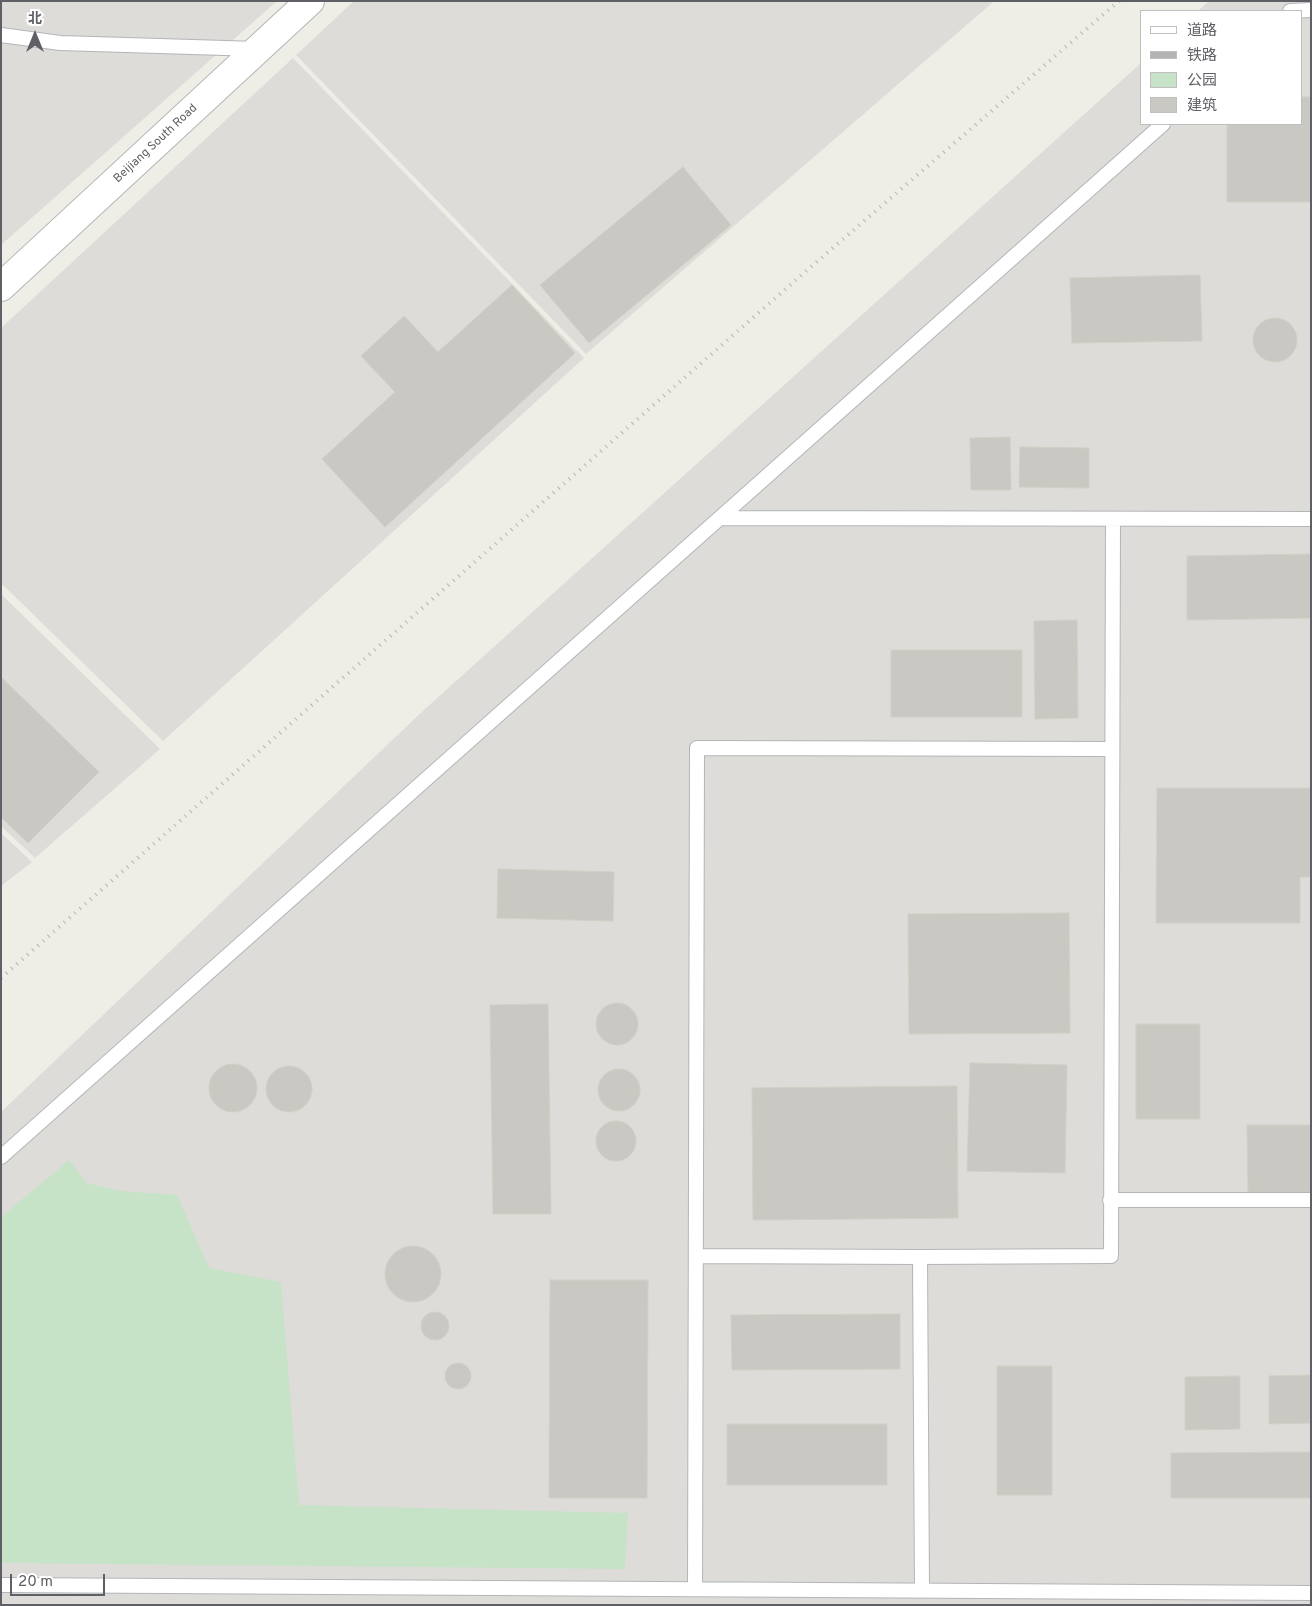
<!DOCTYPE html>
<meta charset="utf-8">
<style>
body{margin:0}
#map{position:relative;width:1312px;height:1606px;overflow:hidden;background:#eeede6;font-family:Overpass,"Noto Sans SC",sans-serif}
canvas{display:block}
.frame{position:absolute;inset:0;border:2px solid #5e6065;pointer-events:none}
.legend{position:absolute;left:1140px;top:10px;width:162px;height:115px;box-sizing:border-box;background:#fff;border:1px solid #bfbfc1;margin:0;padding:6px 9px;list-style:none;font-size:15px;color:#5e6065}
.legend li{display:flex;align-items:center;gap:10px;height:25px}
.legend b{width:25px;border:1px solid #bfbfc1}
.north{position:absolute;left:10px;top:10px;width:50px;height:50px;-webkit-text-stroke:4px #fff;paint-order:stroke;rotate:0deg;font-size:14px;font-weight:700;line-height:20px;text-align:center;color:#5e6065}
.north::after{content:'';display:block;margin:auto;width:18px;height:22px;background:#5e6065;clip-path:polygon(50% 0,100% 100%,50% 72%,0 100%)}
.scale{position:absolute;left:10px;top:1574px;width:95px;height:22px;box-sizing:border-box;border:2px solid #5e6065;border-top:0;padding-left:6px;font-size:15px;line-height:18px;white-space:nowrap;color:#5e6065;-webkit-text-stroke:4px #fff;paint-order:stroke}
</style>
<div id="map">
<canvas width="1312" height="1606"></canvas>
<div class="frame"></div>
<ul class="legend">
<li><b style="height:6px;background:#fff"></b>道路</li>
<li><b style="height:6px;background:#b4b4b5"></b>铁路</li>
<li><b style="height:14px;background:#c6e3c8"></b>公园</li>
<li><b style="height:14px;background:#cac8c3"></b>建筑</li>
</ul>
<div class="north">北</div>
<div class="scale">20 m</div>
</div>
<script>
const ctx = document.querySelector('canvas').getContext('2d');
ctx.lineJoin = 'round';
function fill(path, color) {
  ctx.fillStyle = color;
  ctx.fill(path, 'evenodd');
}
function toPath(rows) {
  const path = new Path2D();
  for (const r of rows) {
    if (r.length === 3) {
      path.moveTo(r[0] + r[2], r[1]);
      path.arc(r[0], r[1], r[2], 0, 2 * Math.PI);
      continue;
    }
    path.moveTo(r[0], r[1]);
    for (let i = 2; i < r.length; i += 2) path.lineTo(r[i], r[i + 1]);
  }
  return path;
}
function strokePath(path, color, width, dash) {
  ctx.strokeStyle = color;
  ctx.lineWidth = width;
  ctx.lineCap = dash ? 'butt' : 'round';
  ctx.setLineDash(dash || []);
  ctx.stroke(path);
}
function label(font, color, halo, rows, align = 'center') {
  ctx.font = font + ' Overpass,sans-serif';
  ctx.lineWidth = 4;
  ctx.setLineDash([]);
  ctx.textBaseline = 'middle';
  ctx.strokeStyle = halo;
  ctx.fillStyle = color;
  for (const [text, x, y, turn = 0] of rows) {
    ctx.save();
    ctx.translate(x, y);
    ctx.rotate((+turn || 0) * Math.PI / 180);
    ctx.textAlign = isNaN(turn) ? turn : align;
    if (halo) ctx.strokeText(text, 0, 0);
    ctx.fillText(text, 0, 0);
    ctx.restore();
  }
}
fill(toPath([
 [1,1,277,1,1,245],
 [354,1,990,1,992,3,586,354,296,55],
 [1209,1,1311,1,1311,1605,1,1605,1,1112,425,709,1141,63,1141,124,1301,124,1301,11,1198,11],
 [293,58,584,358,163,741,1,583,1,328],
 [1,594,160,749,35,858,1,826],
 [1,833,32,862,1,886]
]), '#dddcd8');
fill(toPath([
 [69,1160,87,1183,120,1191,177,1195,209,1268,281,1282,299,1505,628,1513,625,1569,1,1563,1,1217]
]), '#c6e3c8');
const building = toPath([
 [1301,97,1311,97,1311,202,1227,202,1227,124,1301,124,1301,97],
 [683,167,731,225,589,343,540,285,683,167],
 [1200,275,1202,341,1072,343,1070,278,1200,275],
 [512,285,575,353,385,527,322,459,395,392,361,356,404,316,438,352,512,285],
 [1275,340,22],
 [1010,437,1011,490,971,490,970,438,1010,437],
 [1020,447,1089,448,1089,488,1019,487,1020,447],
 [1311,554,1311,618,1187,620,1187,556,1311,554],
 [1077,620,1078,718,1035,719,1034,621,1077,620],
 [891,650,1022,650,1022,717,891,717,891,650],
 [1,677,99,772,28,843,1,817,1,677],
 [1157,788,1311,788,1311,877,1300,877,1300,923,1156,923,1157,788],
 [498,869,614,872,613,921,497,918,498,869],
 [1069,913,1070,1033,909,1034,908,914,1069,913],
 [617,1024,21],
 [548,1004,551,1214,493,1214,490,1005,548,1004],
 [1136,1024,1200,1024,1200,1119,1136,1119,1136,1024],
 [970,1063,1067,1065,1065,1173,967,1171,970,1063],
 [233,1088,24],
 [289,1089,23],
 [619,1090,21],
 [957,1086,958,1218,753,1220,752,1088,957,1086],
 [616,1141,20],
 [1247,1125,1311,1125,1311,1192,1248,1193,1247,1125],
 [413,1274,28],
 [550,1280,648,1280,647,1498,549,1498,550,1280],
 [435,1326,14],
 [900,1314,900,1369,732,1370,731,1315,900,1314],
 [458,1376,13],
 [997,1366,1052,1366,1052,1495,997,1495,997,1366],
 [1311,1375,1311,1423,1269,1424,1269,1376,1311,1375],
 [1240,1376,1240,1429,1185,1430,1185,1377,1240,1376],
 [727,1424,887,1424,887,1485,727,1485,727,1424],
 [1311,1452,1311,1498,1171,1498,1171,1453,1311,1452]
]);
fill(building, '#cac8c3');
strokePath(building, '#d3cfc5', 1);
const service = toPath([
 [1290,11,1311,10],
 [1,35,60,43,258,49],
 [720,518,1311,519],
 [1,1157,1163,124],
 [1110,1200,1311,1200],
 [696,1256,920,1257],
 [1,1585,1311,1593],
 [695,1589,697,748,1111,749],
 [922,1590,920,1257,1111,1256,1113,519]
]);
const tertiary = toPath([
 [1,287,310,1]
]);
strokePath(service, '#b3b5b9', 16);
strokePath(tertiary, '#b3b5b9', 30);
strokePath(service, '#fff', 14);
strokePath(tertiary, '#fff', 28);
strokePath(toPath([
 [1,978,805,272,1119,1]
]), '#b4b4b5', 4, [1, 6]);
label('12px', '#5e6065', '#fff', [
 ["Beijiang South Road",156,144,-43]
]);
</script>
